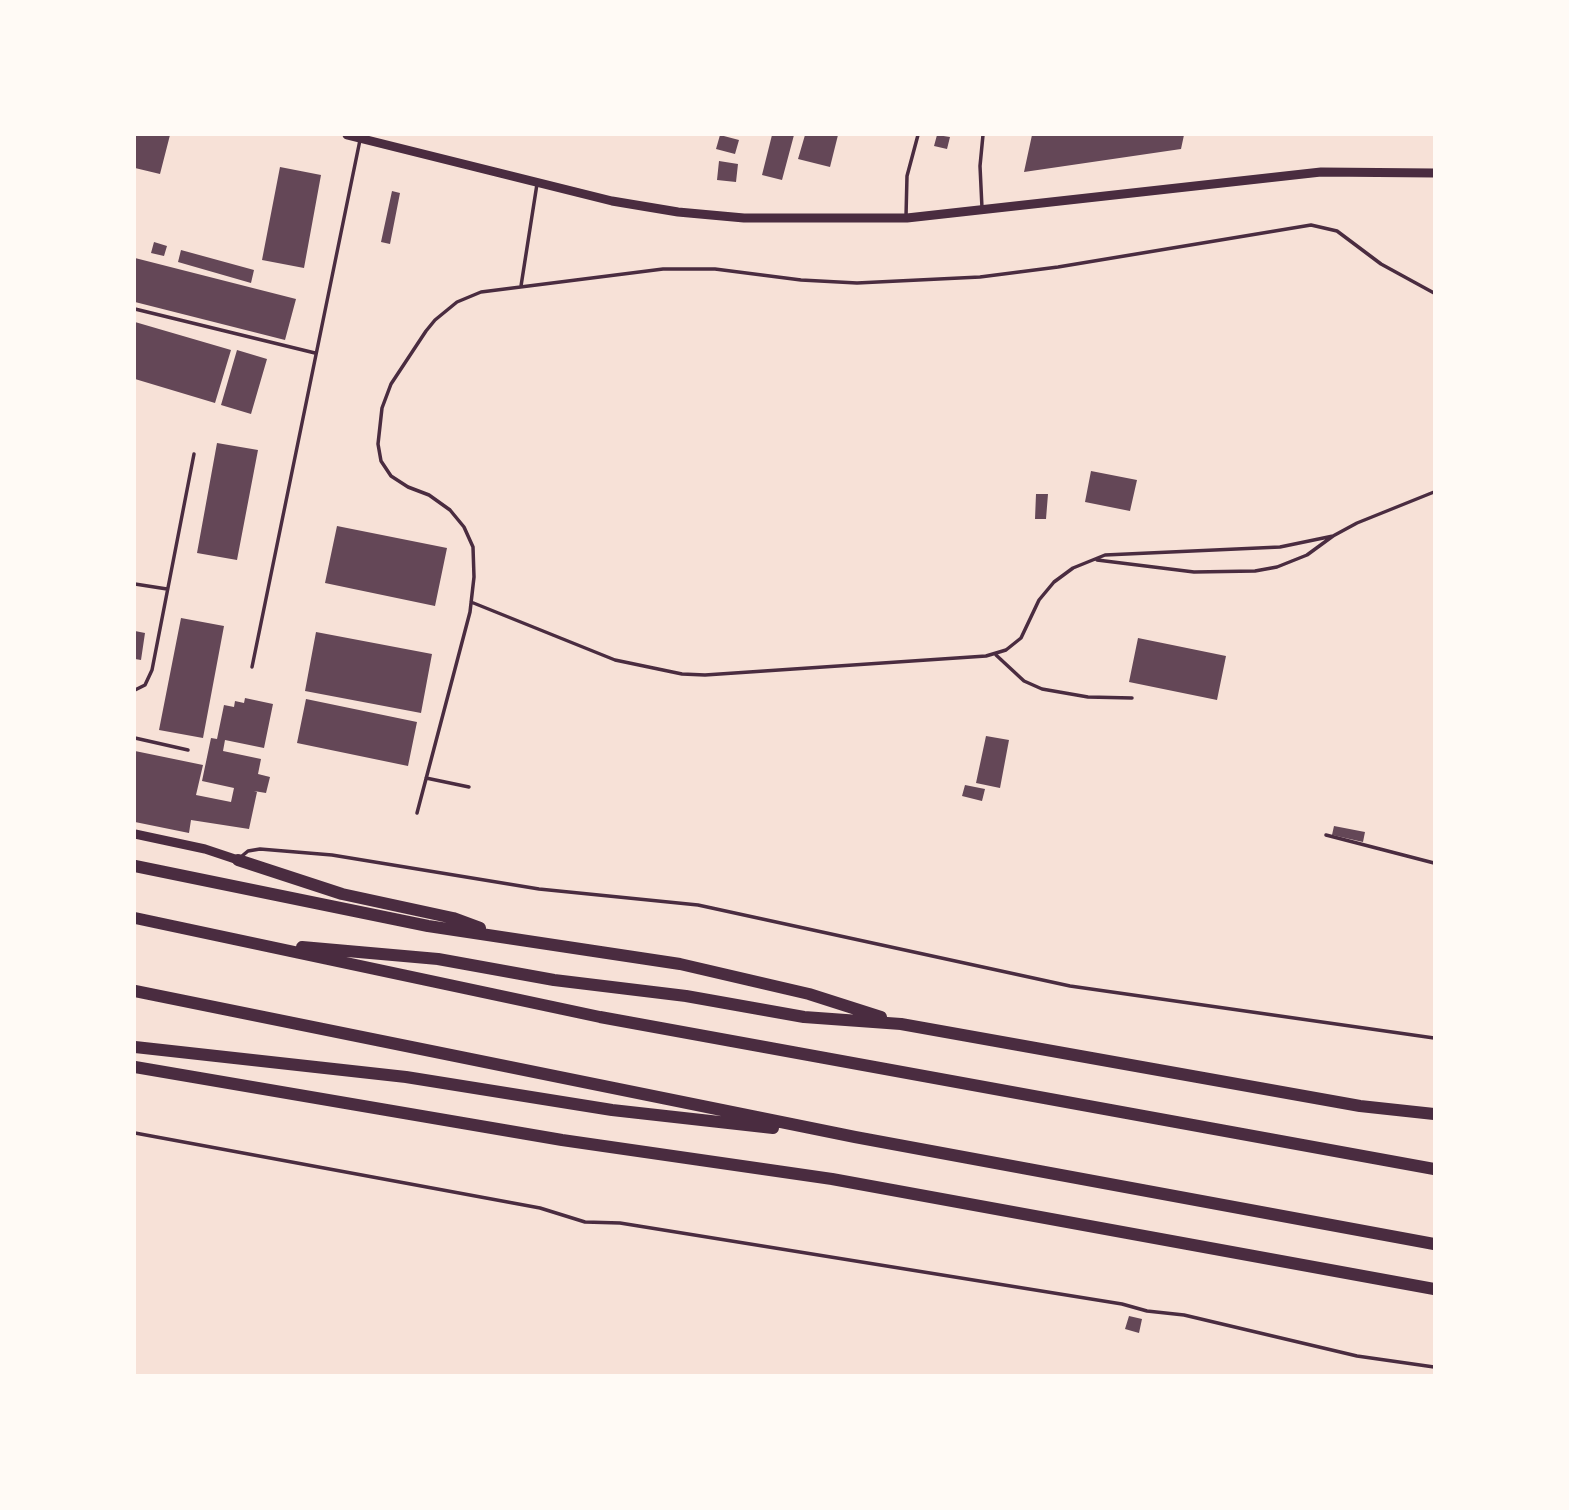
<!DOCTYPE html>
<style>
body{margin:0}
#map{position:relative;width:1569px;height:1510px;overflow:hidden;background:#f7e1d7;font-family:Rubik,sans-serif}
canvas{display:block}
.frame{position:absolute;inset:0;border:136px solid #fffaf5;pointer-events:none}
</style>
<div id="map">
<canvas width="1569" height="1510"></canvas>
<div class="frame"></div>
</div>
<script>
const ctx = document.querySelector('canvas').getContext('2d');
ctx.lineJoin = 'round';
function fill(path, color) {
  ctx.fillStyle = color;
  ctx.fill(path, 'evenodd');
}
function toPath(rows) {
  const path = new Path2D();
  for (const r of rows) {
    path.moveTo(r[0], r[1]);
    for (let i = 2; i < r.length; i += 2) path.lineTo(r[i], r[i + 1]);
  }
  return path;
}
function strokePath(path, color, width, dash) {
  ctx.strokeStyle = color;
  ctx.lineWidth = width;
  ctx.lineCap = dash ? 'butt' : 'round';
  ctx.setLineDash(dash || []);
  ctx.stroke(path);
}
fill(toPath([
 [135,135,170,135,160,174,135,168],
 [720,135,739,140,735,154,716,149],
 [772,135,794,135,782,180,762,175],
 [805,135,838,135,830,167,798,159],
 [937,135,950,137,947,149,934,146],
 [1032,135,1184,135,1181,149,1024,172],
 [719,161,738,164,736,182,717,180],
 [280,167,321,175,304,268,262,260],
 [392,191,400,193,390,244,381,242],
 [154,242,167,246,164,256,151,253],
 [181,250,254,270,251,283,178,262],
 [135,258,296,299,285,340,135,302],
 [135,322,231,350,215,403,135,379],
 [237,350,267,359,251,414,221,405],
 [217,443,258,450,237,560,197,553],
 [1091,471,1137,480,1130,511,1085,502],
 [1036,494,1048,494,1046,519,1035,519],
 [337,526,447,548,435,606,325,583],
 [181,618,224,626,203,738,159,730],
 [135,631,145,633,141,660,135,659],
 [316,632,432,654,421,713,305,691],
 [1138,638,1226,656,1217,700,1129,682],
 [245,698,273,704,264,748,225,740,223,751,261,759,258,774,270,777,266,793,254,791,257,792,249,829,191,820,189,833,135,822,135,751,203,765,196,795,231,802,234,788,202,781,211,738,217,739,224,705,234,707,235,701,244,703],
 [306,699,417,722,408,766,297,743],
 [986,736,1009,740,1000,788,976,783],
 [965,785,985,789,982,801,962,796],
 [1334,826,1365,832,1363,842,1332,835],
 [1129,1316,1142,1319,1139,1333,1125,1329]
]), '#644757');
strokePath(toPath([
 [982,208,980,166,983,135],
 [906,216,907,176,918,135],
 [521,286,537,184],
 [135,309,315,353],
 [1097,560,1194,572,1255,571,1277,567,1307,555,1333,536,1357,523,1434,492],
 [135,584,167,589],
 [471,602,615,660,682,674,705,675,986,656,1006,650,1021,638,1039,600,1054,582,1073,568,1105,555,1280,547,1333,536],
 [996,655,1024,681,1042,689,1088,697,1132,698],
 [252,667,360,140],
 [135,690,145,685,152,670,194,454],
 [135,738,188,750],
 [426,778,469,787],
 [417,813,470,612,474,577,473,547,464,527,450,510,429,495,408,487,391,476,381,461,378,444,382,408,391,384,426,331,435,320,457,302,481,292,663,269,715,269,801,280,857,283,980,277,1058,267,1311,225,1337,231,1381,264,1434,293],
 [1326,835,1434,863],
 [242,856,248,851,260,849,332,855,539,889,698,905,1070,986,1434,1038],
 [135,1133,540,1208,585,1222,620,1223,1122,1304,1147,1311,1184,1315,1357,1356,1434,1367]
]), '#4a2c40', 3.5);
strokePath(toPath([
 [347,135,612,201,678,212,744,218,907,218,1321,172,1434,173],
 [135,834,205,849,238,860]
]), '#4a2c40', 9);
strokePath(toPath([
 [238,860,342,894,453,918,480,928],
 [135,866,428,926,680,964,809,994,881,1017],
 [135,918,600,1017,1434,1169],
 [302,947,438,959,554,980,686,996,804,1017,901,1024,1360,1106,1434,1114],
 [135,991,855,1137,1434,1244],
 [135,1047,406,1077,612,1110,773,1128],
 [135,1067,562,1140,832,1179,1434,1289]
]), '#4a2c40', 12);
</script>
